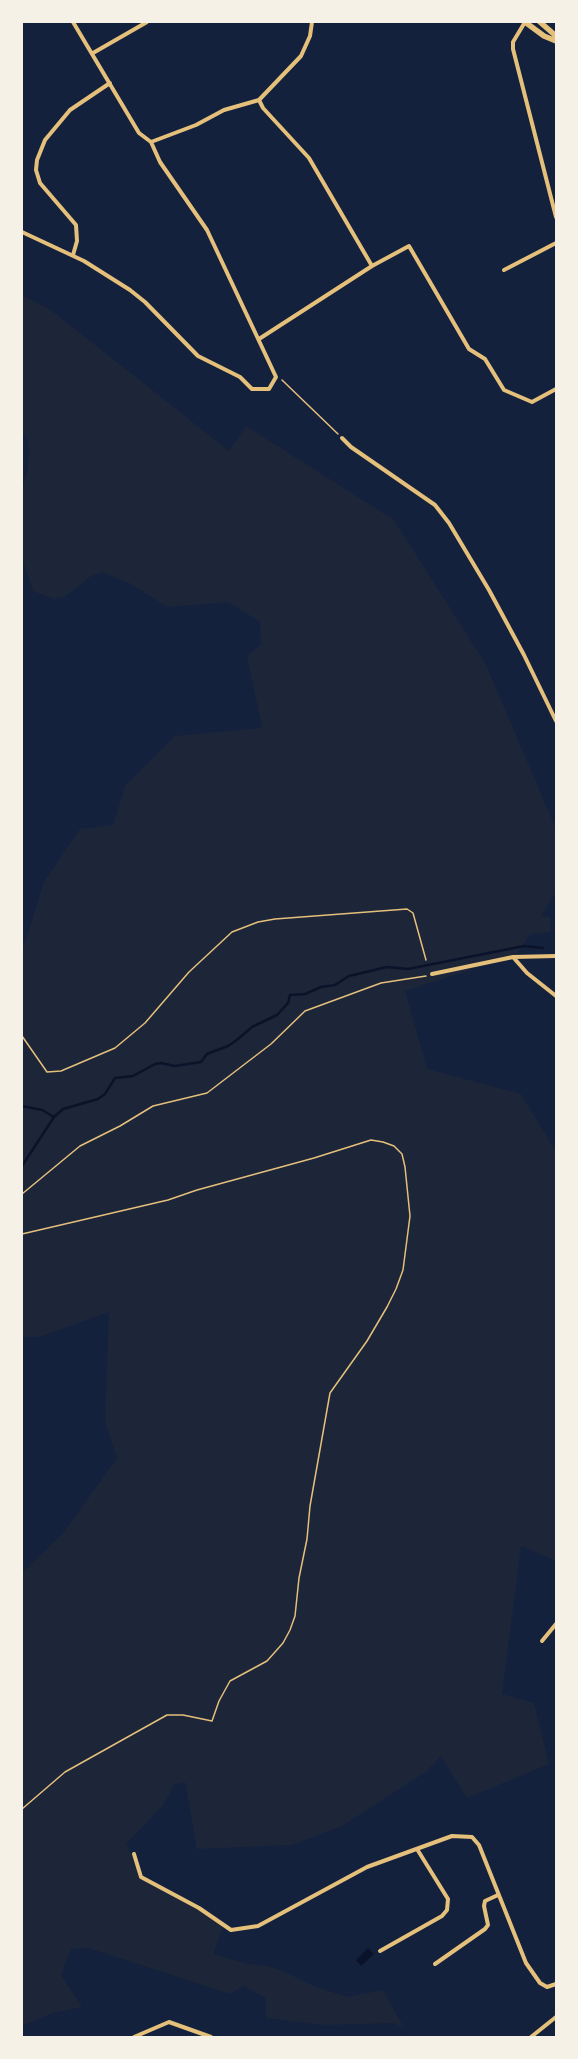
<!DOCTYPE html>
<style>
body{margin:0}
#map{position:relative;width:578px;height:2059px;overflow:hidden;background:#14213d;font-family:"Exo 2",sans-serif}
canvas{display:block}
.frame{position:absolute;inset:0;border:23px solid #f6f1e7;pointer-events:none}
</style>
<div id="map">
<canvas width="578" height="2059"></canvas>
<div class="frame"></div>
</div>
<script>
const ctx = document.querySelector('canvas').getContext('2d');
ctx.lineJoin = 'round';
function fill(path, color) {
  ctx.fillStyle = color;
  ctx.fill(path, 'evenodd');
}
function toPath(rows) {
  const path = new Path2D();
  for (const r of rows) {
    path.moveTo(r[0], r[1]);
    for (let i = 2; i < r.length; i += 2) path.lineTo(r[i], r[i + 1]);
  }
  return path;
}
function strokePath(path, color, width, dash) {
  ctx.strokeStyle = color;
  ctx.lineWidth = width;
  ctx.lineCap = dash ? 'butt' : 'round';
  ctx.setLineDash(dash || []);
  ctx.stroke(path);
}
fill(toPath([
 [22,295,51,310,229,451,246,426,394,520,486,665,556,829,556,892,541,916,550,917,550,932,530,934,516,955,405,991,427,1069,521,1094,553,1147,556,1148,556,1561,521,1546,502,1694,534,1703,549,1764,467,1798,441,1756,427,1771,342,1826,292,1845,197,1849,185,1782,175,1784,163,1805,126,1844,142,1876,224,1923,213,1954,247,1964,267,1966,283,1971,318,1988,348,1997,383,1990,408,2035,404,2028,394,2023,326,2025,266,2018,266,1998,243,1986,230,1994,89,1948,71,1949,61,1975,82,2007,52,2013,22,2026,22,1573,64,1532,117,1458,105,1421,109,1312,39,1337,22,1337,22,946,24,946,44,882,80,829,113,825,125,786,175,736,262,728,247,656,261,644,260,622,228,602,167,607,131,584,102,572,91,576,64,597,54,599,33,591,22,558,22,490,28,469,29,450,28,440,22,433]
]), '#1d2539');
fill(toPath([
 [368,1948,374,1954,361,1966,356,1960]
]), '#0b132b');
strokePath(toPath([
 [22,1106,42,1110,54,1117],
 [22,1166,54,1117,63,1109,98,1099,105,1094,115,1078,133,1076,155,1064,161,1063,175,1066,201,1062,207,1054,228,1046,238,1039,252,1027,277,1015,288,1003,290,995,305,994,321,987,335,985,349,976,387,967,408,969,524,946,543,948]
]), '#0b132b', 2.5);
strokePath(toPath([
 [282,380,338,434],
 [22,1036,47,1072,61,1071,115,1048,145,1023,189,972,232,932,258,922,275,919,407,909,413,913,426,960],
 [22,1194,80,1146,120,1126,153,1106,207,1093,271,1044,305,1011,381,983,426,976],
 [22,1234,168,1200,197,1190,314,1158,371,1140,383,1142,394,1146,402,1154,405,1167,410,1216,403,1270,396,1289,387,1307,367,1341,330,1393,310,1506,307,1539,299,1578,295,1616,290,1630,283,1643,267,1661,230,1681,219,1701,212,1721,183,1715,167,1715,65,1772,22,1809]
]), '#e5c07b', 1.5);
strokePath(toPath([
 [525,22,513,42,513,49,556,217],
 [93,53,147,22],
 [259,100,263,108,309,158,372,266],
 [151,142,196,125,224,110,259,100,301,56,310,36,312,22],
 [22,232,84,261,130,290,145,302,198,356,240,377,252,389,269,389,276,377,207,230,160,162,151,142,139,133,73,22],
 [73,255,77,241,76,225,40,183,36,170,37,160,45,140,70,110,110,83],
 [504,270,556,243],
 [259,339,372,266,409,246,469,349,485,359,504,390,532,402,556,389],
 [342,438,351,447,435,505,449,523,489,590,524,655,556,721],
 [513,957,527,973,556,996],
 [432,974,513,957,556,956],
 [542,1641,556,1624],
 [134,1854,141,1877,199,1908,231,1930,258,1926,367,1867,452,1836,472,1837,479,1845,526,1963,540,1983,547,1987,556,1984],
 [380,1951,442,1916,447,1910,448,1899,417,1849],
 [435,1964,485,1929,488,1925,484,1906,485,1901,498,1895],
 [134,2037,169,2022,211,2037],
 [531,2037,556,2017]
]), '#e5c07b', 4);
strokePath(toPath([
 [525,22,544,36,556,41],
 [540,22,556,36]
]), '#e5c07b', 5.5);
</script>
